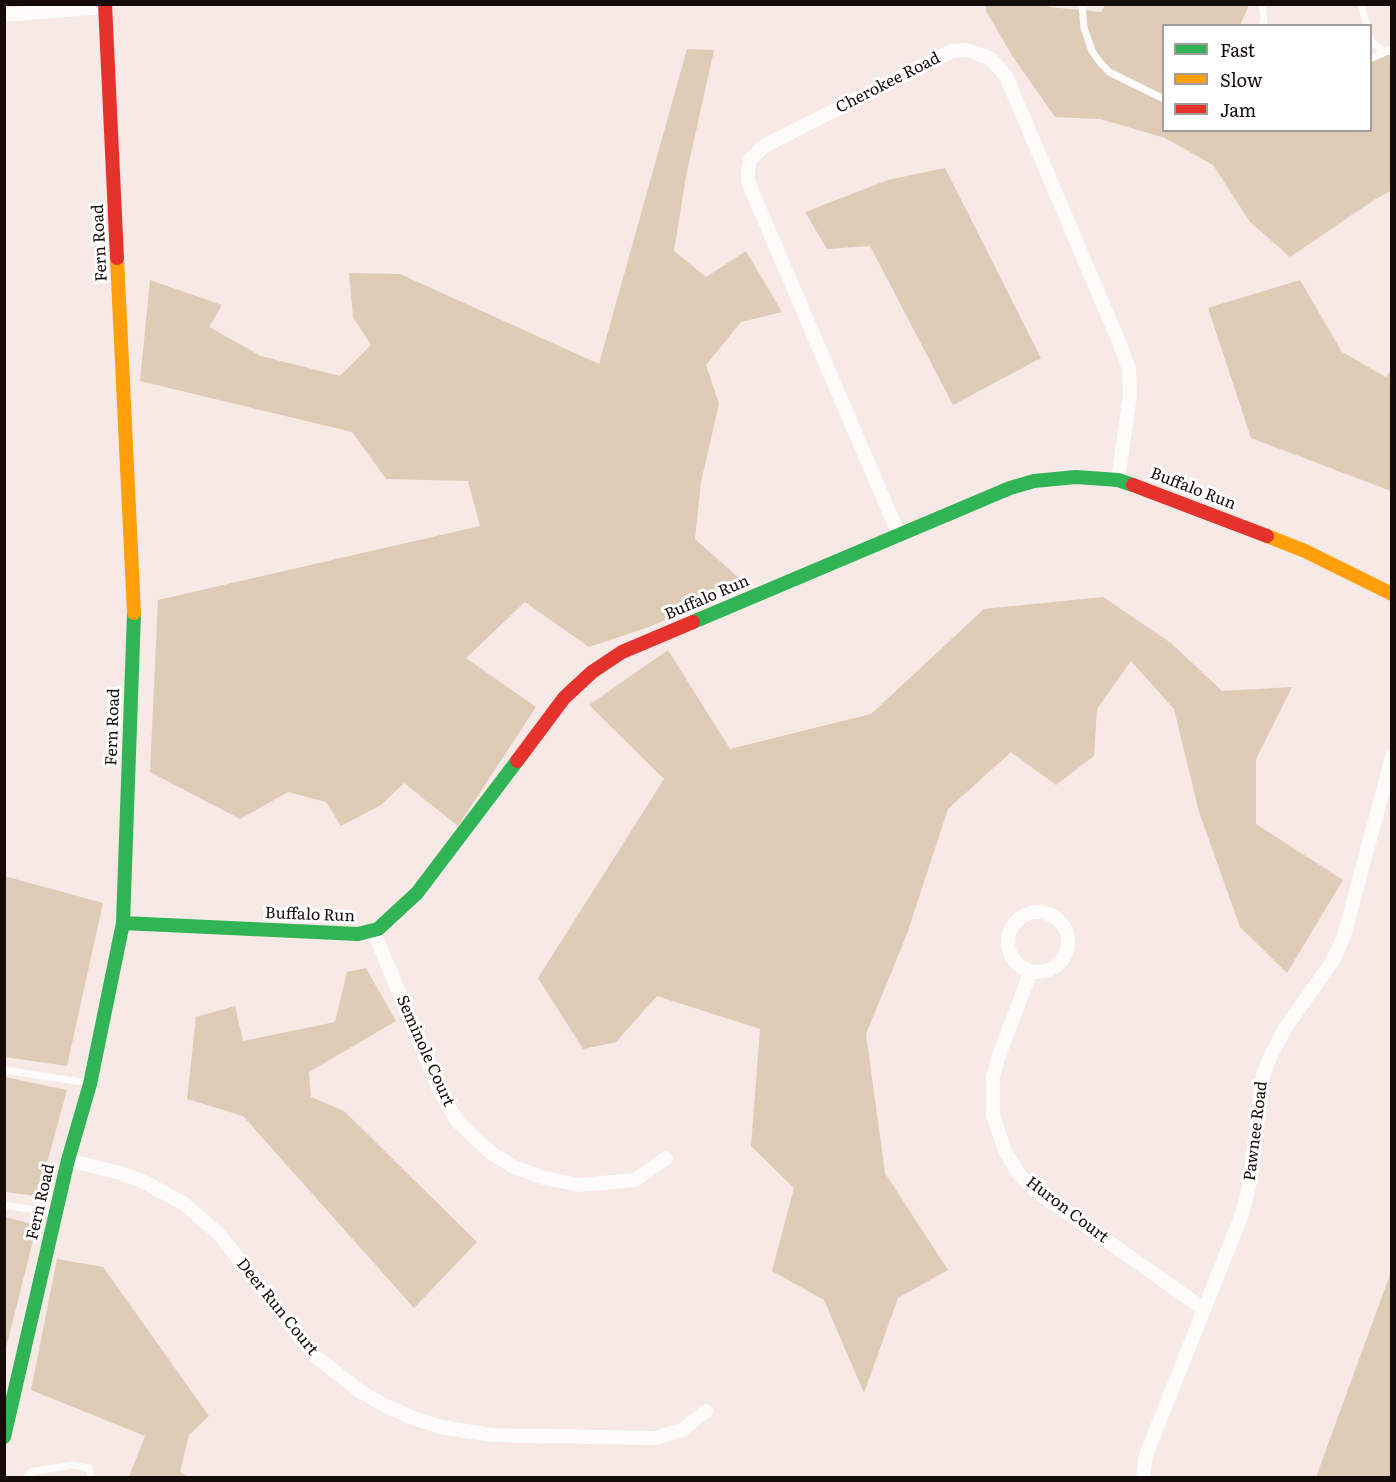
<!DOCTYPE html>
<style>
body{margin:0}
#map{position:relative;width:1396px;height:1482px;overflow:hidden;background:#f6e9e6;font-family:Literata,serif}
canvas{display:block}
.frame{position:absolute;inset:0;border:6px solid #150b09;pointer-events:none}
.legend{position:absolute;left:1162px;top:24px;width:210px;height:108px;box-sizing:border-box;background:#fff;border:2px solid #a19d9d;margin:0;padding:8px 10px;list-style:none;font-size:18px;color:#150b09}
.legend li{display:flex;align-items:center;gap:12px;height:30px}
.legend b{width:30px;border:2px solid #a19d9d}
</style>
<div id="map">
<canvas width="1396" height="1482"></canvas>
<div class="frame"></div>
<ul class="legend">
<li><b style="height:8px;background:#30b455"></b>Fast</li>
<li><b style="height:8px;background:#ff9f0a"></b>Slow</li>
<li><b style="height:8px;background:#e5322d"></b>Jam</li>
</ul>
</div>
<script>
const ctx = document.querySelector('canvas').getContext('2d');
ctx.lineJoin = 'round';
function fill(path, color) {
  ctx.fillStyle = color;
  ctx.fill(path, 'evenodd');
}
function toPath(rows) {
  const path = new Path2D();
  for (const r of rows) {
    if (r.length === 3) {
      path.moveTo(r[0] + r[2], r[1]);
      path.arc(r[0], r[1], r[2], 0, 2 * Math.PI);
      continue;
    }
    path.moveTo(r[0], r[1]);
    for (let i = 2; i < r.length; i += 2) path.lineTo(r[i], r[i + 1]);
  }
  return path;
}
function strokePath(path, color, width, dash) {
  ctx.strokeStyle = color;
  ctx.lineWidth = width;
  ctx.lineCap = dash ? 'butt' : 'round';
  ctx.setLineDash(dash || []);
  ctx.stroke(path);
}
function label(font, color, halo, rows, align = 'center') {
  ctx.font = font + ' Literata,serif';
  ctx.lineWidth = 6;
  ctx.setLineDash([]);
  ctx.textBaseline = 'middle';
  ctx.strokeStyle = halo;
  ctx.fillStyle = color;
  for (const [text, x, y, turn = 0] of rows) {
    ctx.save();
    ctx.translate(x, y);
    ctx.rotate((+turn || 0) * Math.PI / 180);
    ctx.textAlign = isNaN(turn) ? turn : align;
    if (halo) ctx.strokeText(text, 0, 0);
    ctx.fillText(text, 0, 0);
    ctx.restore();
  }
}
fill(toPath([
 [986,5,1048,5,1049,7,1101,12,1105,5,1249,5,1240,25,1164,26,1164,130,1370,130,1371,56,1391,55,1391,191,1374,200,1290,257,1250,222,1213,165,1165,138,1100,119,1055,117,1013,57,986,11],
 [687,49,714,50,686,176,674,251,706,277,746,251,782,312,741,322,706,365,719,404,701,482,695,539,748,586,646,628,589,647,525,602,466,658,536,707,458,826,404,783,381,805,341,826,326,802,288,792,240,819,150,772,158,600,480,526,468,481,386,479,352,432,140,381,150,280,222,305,209,327,261,356,340,376,371,345,353,317,349,273,400,274,599,364],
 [945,168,1041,358,953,405,870,246,827,249,805,212,888,180],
 [1300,280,1342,352,1386,377,1391,370,1391,491,1251,438,1208,308],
 [1103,597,1171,643,1222,691,1292,687,1256,759,1256,824,1343,880,1287,973,1240,927,1199,812,1174,709,1131,661,1097,709,1094,756,1056,785,1011,752,948,809,907,934,866,1034,885,1173,948,1270,898,1298,864,1393,824,1300,772,1271,794,1188,751,1146,760,1029,657,996,616,1042,583,1049,538,978,664,779,589,705,668,650,730,749,871,714,984,609],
 [4,876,103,903,67,1066,5,1057],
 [366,968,396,1021,309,1072,311,1097,344,1111,477,1242,414,1308,243,1116,187,1099,196,1017,235,1006,243,1041,335,1022,347,972],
 [5,1077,67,1090,38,1196,5,1192],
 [5,1217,37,1225,5,1352,4,1217],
 [57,1259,103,1267,209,1416,189,1435,180,1472,188,1477,129,1477,145,1436,31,1390],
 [1391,1272,1391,1477,1316,1477]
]), '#dfccb6');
strokePath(toPath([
 [1082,4,1084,28,1092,51,1099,61,1109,72,1164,99],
 [1262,4,1264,20,1262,26],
 [1361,4,1367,26],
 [1370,37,1372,42,1385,52,1392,49],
 [1370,59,1385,52],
 [4,1070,88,1083],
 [4,1205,55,1213],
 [26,1478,31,1472,72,1465,89,1468,91,1478]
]), '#fefcfb', 7);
strokePath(toPath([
 [4,15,105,7],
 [899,535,751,189,748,180,748,170,750,160,764,146,952,51,967,50,990,58,1006,76,1119,342,1129,369,1130,395,1118,480],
 [1038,942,30],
 [373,930,441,1094,458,1122,491,1153,514,1167,544,1178,580,1185,635,1180,666,1158],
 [1031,971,999,1055,993,1077,993,1115,1005,1151,1018,1173,1036,1191,1204,1309],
 [68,1160,120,1173,142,1181,183,1203,219,1234,315,1356,361,1392,386,1406,413,1418,441,1427,491,1435,656,1438,682,1430,706,1411],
 [1143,1478,1146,1455,1242,1214,1249,1187,1263,1075,1271,1055,1286,1027,1332,962,1344,936,1392,757]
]), '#fefcfb', 14);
strokePath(toPath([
 [693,622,1010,488,1034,481,1076,477,1118,480,1133,485],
 [123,923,358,934,378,929,417,893,517,761],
 [4,1437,68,1160,90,1084,123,923,134,613]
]), '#30b455', 14);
strokePath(toPath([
 [117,258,134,613],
 [1267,536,1305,551,1392,594]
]), '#ff9f0a', 14);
strokePath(toPath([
 [105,4,117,258],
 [1133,485,1267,536],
 [517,761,564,698,592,672,622,652,693,622]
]), '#e5322d', 14);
label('16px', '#150b09', '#fff', [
 ["Cherokee Road",888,83,-27],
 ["Fern Road",100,243,-93],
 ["Buffalo Run",1193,489,21],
 ["Buffalo Run",707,598,-23],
 ["Fern Road",113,727,-88],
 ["Buffalo Run",310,915,2],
 ["Seminole Court",425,1051,66],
 ["Pawnee Road",1256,1131,-83],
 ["Fern Road",41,1202,-77],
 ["Huron Court",1067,1210,37],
 ["Deer Run Court",277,1307,51]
]);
</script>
